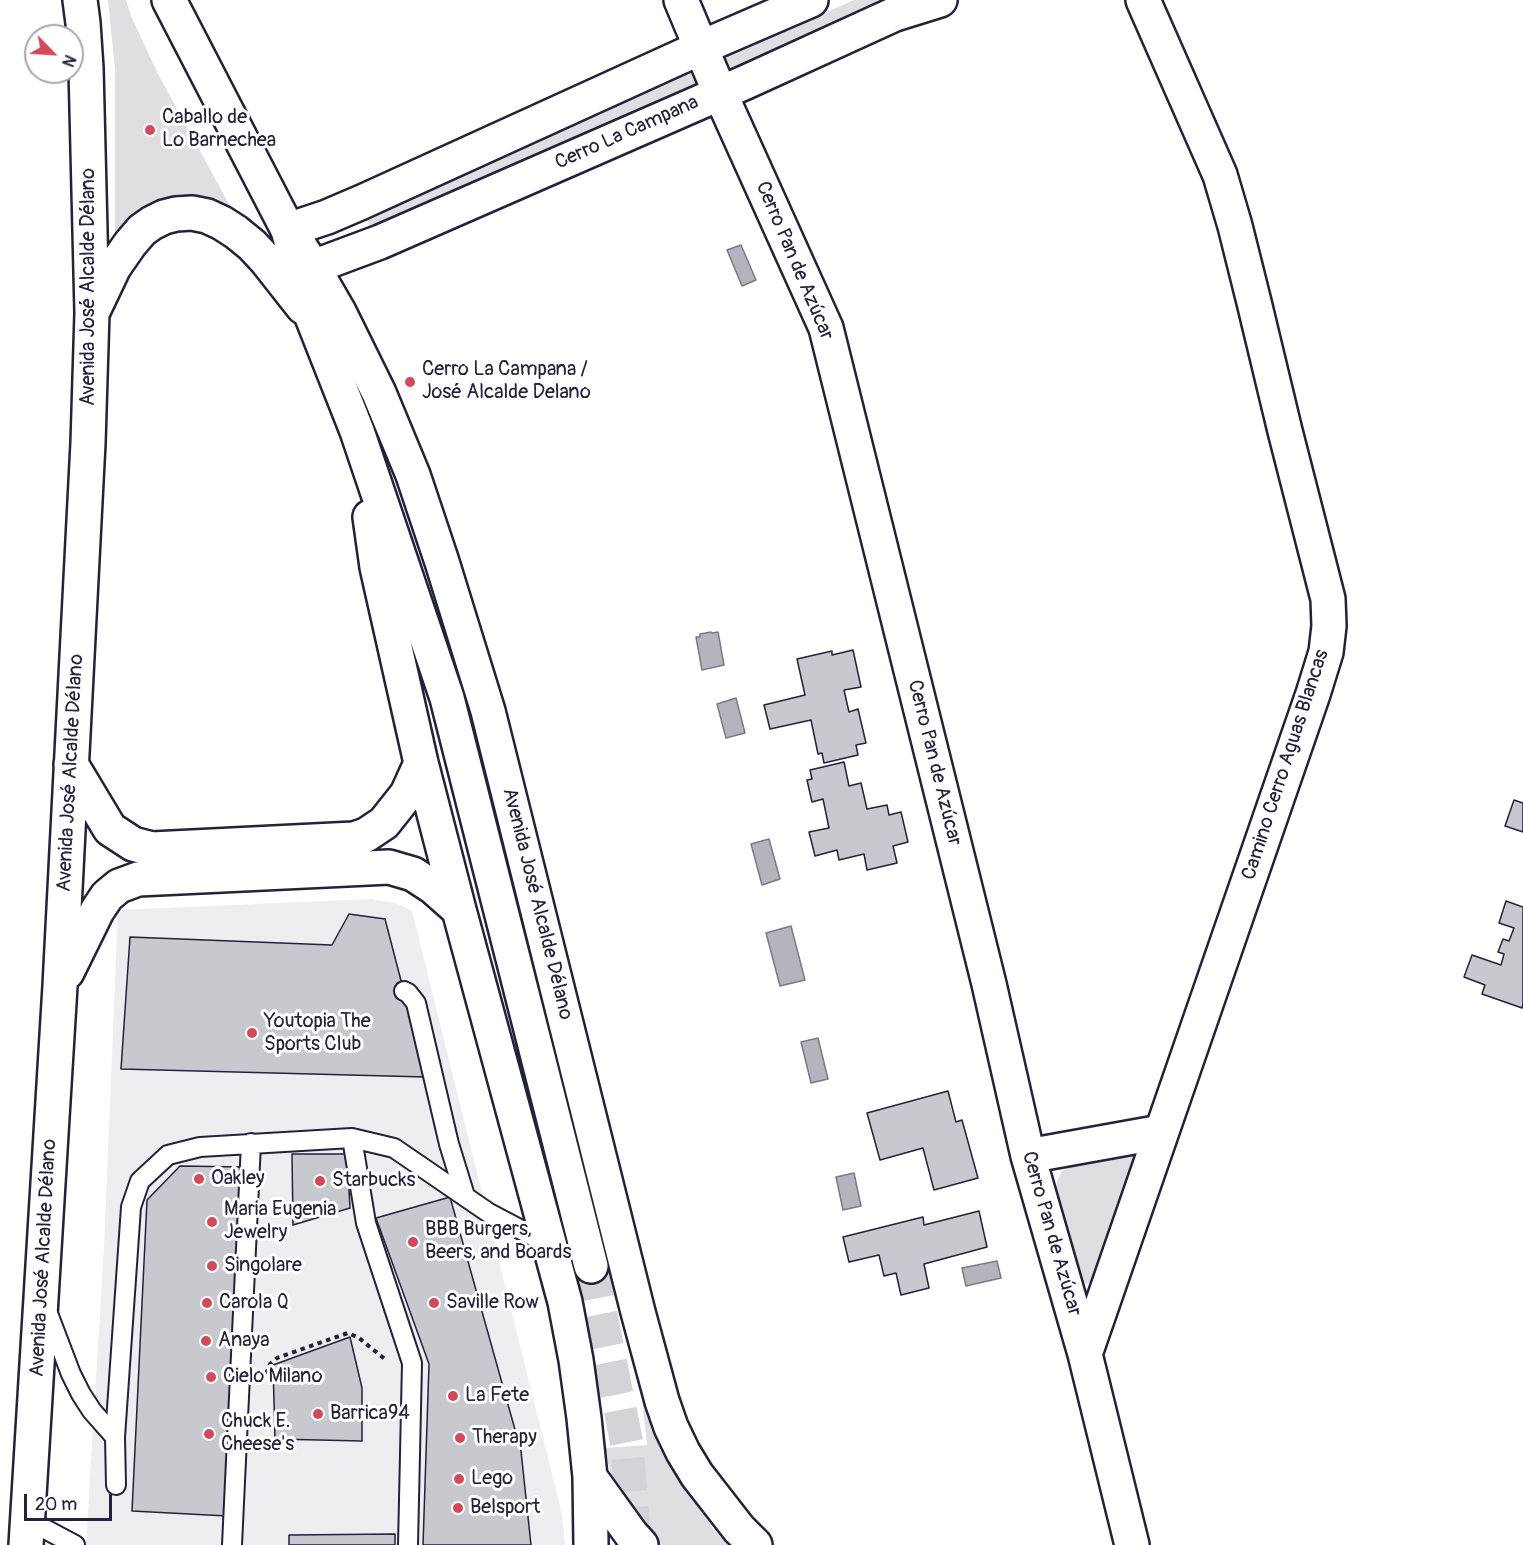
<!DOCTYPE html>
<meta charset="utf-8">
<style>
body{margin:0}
#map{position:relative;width:1523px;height:1545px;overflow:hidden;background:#fff;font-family:Pangolin,sans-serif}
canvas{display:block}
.north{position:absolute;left:24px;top:24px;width:60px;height:60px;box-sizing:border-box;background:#fff;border:2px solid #a7a7b1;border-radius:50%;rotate:115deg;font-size:16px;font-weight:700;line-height:24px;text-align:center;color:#22223b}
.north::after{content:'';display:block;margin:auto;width:21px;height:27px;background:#d1495b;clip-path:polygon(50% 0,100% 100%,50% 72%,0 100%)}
.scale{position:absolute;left:24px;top:1494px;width:88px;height:27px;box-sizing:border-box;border:3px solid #22223b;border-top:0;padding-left:8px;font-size:18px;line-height:21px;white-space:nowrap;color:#22223b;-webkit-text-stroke:4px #fff;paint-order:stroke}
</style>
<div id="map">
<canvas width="1523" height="1545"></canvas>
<div class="north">N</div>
<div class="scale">20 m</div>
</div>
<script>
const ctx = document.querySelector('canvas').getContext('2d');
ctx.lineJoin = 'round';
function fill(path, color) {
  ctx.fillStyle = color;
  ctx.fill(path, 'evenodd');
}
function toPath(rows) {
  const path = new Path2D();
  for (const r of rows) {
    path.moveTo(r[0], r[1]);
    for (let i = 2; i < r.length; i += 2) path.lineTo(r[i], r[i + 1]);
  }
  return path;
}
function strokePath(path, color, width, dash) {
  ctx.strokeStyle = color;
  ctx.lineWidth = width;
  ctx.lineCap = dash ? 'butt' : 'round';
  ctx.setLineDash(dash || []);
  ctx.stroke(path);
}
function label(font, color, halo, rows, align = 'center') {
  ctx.font = font + ' Pangolin,sans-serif';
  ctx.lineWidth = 6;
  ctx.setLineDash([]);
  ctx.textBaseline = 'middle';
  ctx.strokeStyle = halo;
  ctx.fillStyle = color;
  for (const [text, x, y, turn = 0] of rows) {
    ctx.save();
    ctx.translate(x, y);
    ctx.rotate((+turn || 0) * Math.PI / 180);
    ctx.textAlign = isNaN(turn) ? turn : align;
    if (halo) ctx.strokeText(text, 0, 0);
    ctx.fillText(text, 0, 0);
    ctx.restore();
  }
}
fill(toPath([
 [372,899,396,903,412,911,562,1514,565,1545,86,1545,104,1247,118,910]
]), '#eeeef1');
fill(toPath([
 [108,0,126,0,131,16,157,72,230,206,229,210,116,237,115,231,115,70],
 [854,0,882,0,372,233,365,214],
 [1131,1155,1134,1157,1134,1164,1092,1282,1087,1284,1079,1281,1056,1191,1057,1181,1062,1171,1072,1165],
 [648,1397,679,1476,711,1526,729,1545,658,1545,643,1530,614,1486,604,1448,647,1445,642,1398]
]), '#dfdfe2');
const water = toPath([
 [741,245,756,280,742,286,727,250,741,245],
 [711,632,712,633,718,632,724,665,702,670,696,637,700,637,700,634,711,632],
 [736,698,745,733,726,738,717,704,736,698],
 [769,839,780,879,762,885,751,844,769,839],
 [791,926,805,980,780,986,766,933,791,926],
 [818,1038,828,1079,811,1083,801,1042,818,1038],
 [854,1173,861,1206,843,1210,836,1177,854,1173],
 [997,1261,1001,1278,966,1286,962,1268,997,1261]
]);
fill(water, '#b4b4bc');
strokePath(water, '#7a7a88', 1.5);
const building = toPath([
 [853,650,861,687,844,690,849,712,858,709,866,743,856,745,858,755,824,763,822,753,818,754,811,720,770,729,764,705,805,695,797,659,832,651,832,655,853,650],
 [844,762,849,786,861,783,867,809,887,805,889,815,901,812,908,842,893,846,897,863,867,870,864,854,839,860,837,850,815,856,809,832,829,828,823,799,812,802,807,780,812,779,810,770,844,762],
 [1514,800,1523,803,1523,832,1505,826,1514,800],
 [1506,901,1523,907,1523,1004,1522,1008,1482,994,1485,985,1464,977,1472,955,1501,965,1504,954,1498,952,1503,939,1509,941,1514,928,1499,923,1506,901],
 [349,914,385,919,426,1077,121,1069,130,937,332,945,349,914],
 [948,1091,956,1122,962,1120,978,1178,934,1190,923,1148,880,1160,867,1113,948,1091],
 [292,1154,347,1154,350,1208,293,1225,292,1154],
 [180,1166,244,1167,227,1516,132,1511,147,1200,180,1166],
 [450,1197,521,1451,531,1545,423,1545,429,1364,376,1218,450,1197],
 [979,1211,987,1247,924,1264,929,1288,901,1295,896,1273,884,1276,879,1255,849,1262,843,1237,923,1217,924,1225,979,1211],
 [350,1337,362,1388,362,1441,275,1439,273,1365,350,1337],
 [395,1534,395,1545,289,1545,289,1535,395,1534]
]);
fill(building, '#c8c8cf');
strokePath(building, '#22223b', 1.5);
strokePath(toPath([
 [591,1266,627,1444,635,1545]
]), '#d3d3d8', 33, [33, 16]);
const lane = toPath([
 [404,991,408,993,416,1003,449,1144,465,1196],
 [352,1138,366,1223,412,1363,408,1545],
 [47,1311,71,1374,81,1394,92,1411,115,1437],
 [116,1485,115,1437,131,1207,140,1181,168,1155,200,1147,352,1138,394,1148,489,1213,550,1245],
 [28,1520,75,1545],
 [232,1545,251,1143]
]);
const street = toPath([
 [681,0,720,93,826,328,989,984,1028,1156,1085,1354,1132,1545],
 [288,230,327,217,362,202,700,48,811,0],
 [313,267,380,242,746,82,895,14,940,0],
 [1028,1156,1161,1132],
 [1085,1354,1313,694,1326,652,1329,626,1328,599,1285,431,1254,302,1235,226,1220,175,1143,0]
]);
const secondary = toPath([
 [294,237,313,267,339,312,379,393,413,475,442,562,488,711,638,1312,662,1401,671,1427,683,1452,697,1475,739,1529,755,1545]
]);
const primary = toPath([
 [169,0,288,230,312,317,357,431,447,698,591,1266],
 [94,309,114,267,130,244,142,230,152,223,164,217,176,214,192,213,207,216,222,223,236,232,252,245,266,260,303,307],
 [370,517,377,567,421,763,459,910,565,1302,576,1360,584,1418,590,1477,591,1545],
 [71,764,110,829,133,844,152,849,354,839,366,835,384,823,407,794,421,763],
 [67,972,97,911,107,896,119,886,138,879,389,867,413,874,433,887,459,910],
 [590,1477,631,1534,641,1545],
 [26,1545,60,986,88,443,92,313,86,68,83,23,80,0]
]);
strokePath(lane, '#22223b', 22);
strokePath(street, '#22223b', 38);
strokePath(secondary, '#22223b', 38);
strokePath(primary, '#22223b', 38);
strokePath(toPath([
 [266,1374,270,1364,277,1358,348,1333,359,1338,386,1360]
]), '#22223b', 4, [4.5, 4.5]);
strokePath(lane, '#fff', 18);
strokePath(street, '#fff', 33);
strokePath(secondary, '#fff', 33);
strokePath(primary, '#fff', 33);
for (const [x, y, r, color] of [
 [150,130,6,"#d1495b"],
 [410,382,6,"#d1495b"],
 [252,1033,6,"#d1495b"],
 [199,1179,6,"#d1495b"],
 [320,1181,6,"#d1495b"],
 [212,1222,6,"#d1495b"],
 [413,1242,6,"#d1495b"],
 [212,1266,6,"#d1495b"],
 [207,1303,6,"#d1495b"],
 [434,1303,6,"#d1495b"],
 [206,1341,6,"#d1495b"],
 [211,1377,6,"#d1495b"],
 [453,1396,6,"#d1495b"],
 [318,1414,6,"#d1495b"],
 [209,1434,6,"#d1495b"],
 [460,1438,6,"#d1495b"],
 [459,1479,6,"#d1495b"],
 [458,1508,6,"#d1495b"]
]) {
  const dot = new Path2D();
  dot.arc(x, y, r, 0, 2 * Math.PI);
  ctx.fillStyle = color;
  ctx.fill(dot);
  strokePath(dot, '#fff', 2);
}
label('20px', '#22223b', '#fff', [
 ["Caballo de",162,118],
 ["Lo Barnechea",162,141],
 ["Cerro La Campana /",422,370],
 ["José Alcalde Delano",422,393],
 ["Youtopia The",264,1022],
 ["Sports Club",264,1045],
 ["Oakley",211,1179],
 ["Starbucks",332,1181],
 ["Maria Eugenia",224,1210],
 ["Jewelry",224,1233],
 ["BBB Burgers,",425,1230],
 ["Beers, and Boards",425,1253],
 ["Singolare",224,1266],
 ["Carola Q",219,1303],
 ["Saville Row",446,1303],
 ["Anaya",218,1341],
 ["Cielo Milano",223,1377],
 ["La Fete",465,1396],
 ["Barrica94",330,1414],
 ["Chuck E.",221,1422],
 ["Cheese's",221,1445],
 ["Therapy",472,1438],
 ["Lego",471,1479],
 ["Belsport",470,1508]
], 'left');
label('20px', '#22223b', '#fff', [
 ["Cerro La Campana",627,133,-24],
 ["Cerro Pan de Azúcar",794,261,67],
 ["Avenida José Alcalde Délano",89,287,-90],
 ["Cerro Pan de Azúcar",934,763,76],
 ["Camino Cerro Aguas Blancas",1286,765,-72],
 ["Avenida José Alcalde Délano",71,773,-87],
 ["Avenida José Alcalde Délano",537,904,76],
 ["Cerro Pan de Azúcar",1051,1234,74],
 ["Avenida José Alcalde Délano",44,1258,-87]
]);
</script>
